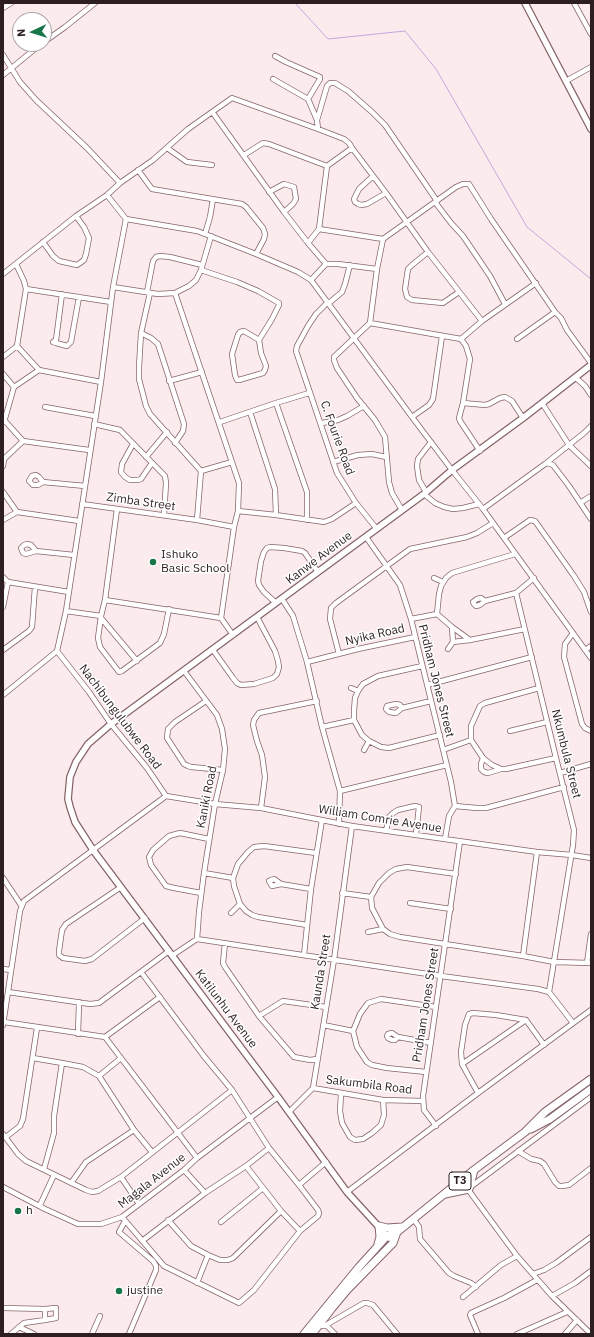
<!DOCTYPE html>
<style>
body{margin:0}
#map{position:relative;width:594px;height:1337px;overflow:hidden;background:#fbebed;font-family:"IBM Plex Sans",sans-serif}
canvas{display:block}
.frame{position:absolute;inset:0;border:4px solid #2d1f21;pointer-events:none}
.north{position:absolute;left:12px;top:12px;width:40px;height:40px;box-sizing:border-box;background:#fff;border:1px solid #aba5a6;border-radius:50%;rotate:266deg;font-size:11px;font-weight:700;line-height:16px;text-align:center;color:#2d1f21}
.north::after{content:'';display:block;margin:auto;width:14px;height:18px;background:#18754a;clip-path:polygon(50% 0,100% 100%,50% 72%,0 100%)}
</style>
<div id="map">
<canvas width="594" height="1337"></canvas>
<div class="frame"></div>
<div class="north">N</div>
</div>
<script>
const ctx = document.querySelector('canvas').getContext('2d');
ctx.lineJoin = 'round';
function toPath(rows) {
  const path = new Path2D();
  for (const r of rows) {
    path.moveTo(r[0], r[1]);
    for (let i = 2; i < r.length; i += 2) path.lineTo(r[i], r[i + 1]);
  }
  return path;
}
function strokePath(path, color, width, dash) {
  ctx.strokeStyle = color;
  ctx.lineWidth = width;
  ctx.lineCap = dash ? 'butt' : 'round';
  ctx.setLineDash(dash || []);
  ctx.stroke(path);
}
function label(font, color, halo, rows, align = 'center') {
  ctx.font = font + ' "IBM Plex Sans",sans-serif';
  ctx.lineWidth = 3;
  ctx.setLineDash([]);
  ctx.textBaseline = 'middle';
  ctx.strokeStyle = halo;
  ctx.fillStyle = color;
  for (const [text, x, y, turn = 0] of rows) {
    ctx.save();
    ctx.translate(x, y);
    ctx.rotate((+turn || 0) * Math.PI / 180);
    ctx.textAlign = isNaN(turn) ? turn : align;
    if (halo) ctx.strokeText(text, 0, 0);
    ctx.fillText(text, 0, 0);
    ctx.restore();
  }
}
strokePath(toPath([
 [295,3,328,39,405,31,436,69,527,227,591,279]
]), '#c4a6db', 1);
const minor = toPath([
 [574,3,591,34],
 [3,8,11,3],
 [44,42,65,27,95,3],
 [3,55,20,82,36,100,87,148,120,183],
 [275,56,286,62,320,77,320,79,308,99],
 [3,75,41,44],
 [273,79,308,99,317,120,318,129],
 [566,81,591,67],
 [213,113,284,212,308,243,326,264,311,280],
 [317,120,327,86,330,83,335,83,348,91,372,112,385,125,437,201],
 [167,148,187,162,212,165],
 [244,155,263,143,269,144,327,166],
 [138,170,152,189,242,204,246,207,263,228,265,234,264,239,256,254],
 [373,176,359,189,354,199,355,202,358,204,361,205,367,204,386,193],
 [269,192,284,184,294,187,296,199,293,204,284,212],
 [107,195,126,219],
 [435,202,451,223,463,236,490,276,505,304],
 [319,229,383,239],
 [205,234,210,217,213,199],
 [43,242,53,256,59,261,77,265,80,263,84,260,86,254,89,238,84,227,76,216],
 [308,243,319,229,327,166,352,148],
 [428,252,412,265,408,269,405,289,407,297,412,300,443,303,459,292],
 [326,264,338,264,377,269],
 [201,270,237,282,258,291,279,303,279,305,272,319,259,340,261,353,266,366,265,370,263,373,239,380,237,380,235,375,232,354,238,335,240,332,244,331,259,340],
 [3,274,76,216,107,195,120,183,153,160,188,129,232,98,318,129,344,139,349,143,352,148,386,193,428,252,482,321,461,339,466,346,470,359,463,403,459,418,460,421,480,451],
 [113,287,158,294,175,293,189,286,196,280,201,270,211,236],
 [26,289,111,302],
 [147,292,153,261,156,257,160,256,170,257,202,265],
 [150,293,141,333,139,367,139,379,146,406,150,414,201,471,197,520,234,527],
 [175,293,239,483,238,511,234,527,221,618,233,635],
 [62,294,56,340,53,342,56,343,67,346,71,342,79,297],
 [328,302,316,314,308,326,297,346,296,351,337,473,356,503,376,528],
 [329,303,342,292,345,284,350,265],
 [482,321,536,283],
 [370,323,461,339],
 [141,333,151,338,158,344,184,424,183,431,175,443],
 [517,339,555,312],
 [17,346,39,370,101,382],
 [3,357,17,346,26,289,24,281,16,264],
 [3,374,14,387],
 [576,378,585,386,591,395],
 [169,381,202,372],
 [276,403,307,492,307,520],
 [463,403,485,405,489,404,500,398,505,397,512,401,523,418],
 [542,403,569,445,591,466],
 [45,407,95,416],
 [250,412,275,489,276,515],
 [412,417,429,405,433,399,442,336],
 [5,421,23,441,89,450],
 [4,422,14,387,39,370],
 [220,422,276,403,309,393],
 [322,423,338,420,347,416,364,406],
 [94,424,120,430,165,476,166,483,164,515],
 [133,444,122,464,121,472,125,477,130,480,138,480,141,479,152,463],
 [146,457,167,432],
 [333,462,358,455,372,454,386,457],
 [545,464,584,433,591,426],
 [3,466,4,459,23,441],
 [201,471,232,462],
 [43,482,39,477,36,475,32,476,29,481,33,485,38,485,43,482,85,486],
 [3,492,17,512],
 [426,492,419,480,417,466,418,459,431,442],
 [424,494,435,503,444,507,453,509,463,508,479,504],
 [580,503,591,496],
 [82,504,197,520],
 [117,509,105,600,101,616,98,638,100,647,119,672,122,671,160,643,164,634,169,609],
 [483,509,545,464,547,463,553,465,569,486,591,519],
 [402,510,392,493,389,482,385,437,375,420,357,398,337,368,334,360,334,357,370,323,377,269,383,239,456,187,463,184,469,184,491,219,555,312,561,318,567,330,591,363],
 [238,511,276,515,324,522,332,519,356,503],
 [3,520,17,512,79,521],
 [366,537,400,585,411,619,451,782,455,806,449,816,445,839],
 [504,538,530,520,535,521,574,576,584,592,591,612],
 [36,551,31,545,27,544,24,545,21,548,23,553,26,554,36,551,74,555],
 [3,577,8,582,69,592],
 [434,578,443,582],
 [516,593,556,758,574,830,573,845,549,992],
 [282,599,293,616,307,662,322,727,340,791,339,824],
 [105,600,221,618],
 [485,601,481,598,477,599,473,602,474,604,476,606,480,605,485,601,516,593,534,578],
 [276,603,264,592,259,585,258,581,261,561,264,552,267,548,270,547,284,548,302,551,305,553,318,572],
 [3,607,8,582],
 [66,611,101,616],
 [101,618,137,661],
 [411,619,437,614],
 [573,633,565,644,564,657,582,724,585,728,591,731],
 [470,640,452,627,437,614,439,594,441,586,446,578,452,573,515,554],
 [453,642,470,640,525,629],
 [448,649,453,642,452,627],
 [3,650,29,631,32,627,35,587],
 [213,650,233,678,237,683,241,685,254,684,273,678,277,674,279,667,278,661,275,651,257,617],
 [585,650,591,646],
 [57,651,89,692,111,724,147,768,166,796],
 [339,654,330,619,331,608,336,603,410,549,467,537,477,533,493,523],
 [307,662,358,649,415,637],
 [422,666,378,676,363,684,358,691,355,698,354,711,354,720,362,735,369,741,381,747,389,748,440,735],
 [184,671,217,715,222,729,225,749,223,770,215,804,204,873,199,912,197,939],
 [427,685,532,657],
 [351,688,358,691],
 [539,688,485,703,480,706,471,726,471,740,483,758,492,765,501,769,506,769,556,758],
 [3,695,57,651,66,611,101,382,113,287,126,219,197,231,205,234,256,254,298,272,311,280,412,417,452,470,483,509,591,658],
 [206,701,175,722,168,729,167,738,184,764,188,766,191,767,223,770],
 [402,708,400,705,396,704,387,706,386,709,389,712,396,713,402,708,431,701],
 [322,727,354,720],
 [510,731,547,722],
 [364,750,369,741],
 [443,750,471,740],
 [483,758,481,764,481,769,484,772,488,773,501,769],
 [560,773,591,764],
 [340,791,447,765],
 [166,796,215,804,261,808,352,826,537,852,572,855,591,858],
 [455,806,477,808,486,808,564,787],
 [261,808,265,777,262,755,257,741,253,725,254,720,259,713,317,701],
 [386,831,389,817,393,813,398,810,415,806,419,807,416,834],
 [204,873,233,878],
 [456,874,407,867,396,869,389,873,379,883,371,897,372,908,383,929,390,934,400,937,523,956,554,962,591,963],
 [3,878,21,905],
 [281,884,274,879,271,880,269,881,272,886,281,884,311,889],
 [121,887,66,924,62,930,59,951,59,955,63,958,85,961,92,959,145,918],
 [201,893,174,888,166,886,151,865,149,857,153,850,169,836,180,833,209,839],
 [342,893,371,897],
 [410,903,451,909],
 [231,913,240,904],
 [307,925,258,917,252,915,246,911,240,904,234,886,233,878,238,864,248,852,254,847,264,846,316,853],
 [368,932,383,929],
 [225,943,223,963,225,967,259,1016,294,1057,310,1060,317,1059],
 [173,955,197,939,441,976,538,989,549,992,573,1023],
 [304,955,311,889,322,820],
 [523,956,537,852],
 [587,963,591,934],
 [3,969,11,970],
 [141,972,203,1055,232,1090,269,1148,299,1185,326,1162],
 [8,992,90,1004,99,1003,169,951],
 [259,1016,283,1001,326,1007],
 [4,1022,105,1037,160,997],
 [3,1025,20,911,24,901,166,796],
 [323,1025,353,1031],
 [78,1034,79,1002],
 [105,1037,197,1158],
 [398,1037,395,1040,392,1040,388,1038,387,1036,388,1034,392,1033,398,1037,431,1043],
 [33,1058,62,1063],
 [462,1064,526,1020],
 [426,1072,387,1068,372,1065,367,1062,357,1047,353,1031,360,1014,368,1003,381,999,436,1007],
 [99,1076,121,1058],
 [313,1088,383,1100,423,1101],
 [478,1093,462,1064,461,1052,465,1025,469,1014,473,1013,496,1015,526,1020,544,1045],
 [341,1094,340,1111,342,1123,350,1137,355,1140,363,1139,372,1133,381,1125,384,1115,383,1100],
 [289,1112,313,1088,334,960,352,826],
 [436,1126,424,1110,423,1096,460,841],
 [3,1134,18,1154,26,1161,86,1190,92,1192,98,1191,121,1177,232,1090],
 [6,1137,20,1126,23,1119,37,1028],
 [518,1151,531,1159,540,1161,544,1164,555,1182,559,1186,562,1186,569,1185,591,1168],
 [246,1166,281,1211,300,1231],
 [44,1169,54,1133,54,1116,62,1063,83,1067,99,1076,134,1130,152,1152],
 [184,1170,205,1193],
 [121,1177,139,1204],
 [461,1180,517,1256,552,1296,591,1334],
 [71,1183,86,1162,134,1130],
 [3,1187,45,1209,78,1224,101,1224,122,1217,184,1170,197,1158,278,1097],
 [469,1188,591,1097],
 [347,1192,478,1093,591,1010],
 [40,1205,54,1175],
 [122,1217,164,1266,239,1303,254,1290,300,1231,318,1216,319,1213,318,1210,299,1185],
 [413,1218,419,1227,420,1239,449,1273,454,1276,471,1283,476,1287],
 [168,1220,191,1246,208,1255,220,1260,228,1260,233,1258,281,1211],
 [125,1221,119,1232,153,1261,156,1266,156,1270,129,1334],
 [221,1222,263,1188],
 [142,1241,205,1193,246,1166,269,1148],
 [533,1274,544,1270,556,1263,591,1237],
 [197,1283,208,1255],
 [552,1296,575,1283,591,1271],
 [463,1297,501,1265,517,1256],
 [3,1308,45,1309],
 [326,1325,364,1303,367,1303,373,1305,397,1334],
 [323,1326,326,1325,335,1334],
 [19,1327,34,1334],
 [11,1334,24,1323,45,1320,45,1309,56,1308,56,1318,45,1320],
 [92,1334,100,1316],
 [478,1334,470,1315,471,1313,504,1298,537,1280],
 [517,1334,567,1312],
 [565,1334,577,1320]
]);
const major = toPath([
 [525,3,591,129],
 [389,1238,347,1192,278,1097,93,850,75,822,70,807,68,799,70,777,76,762,88,744,111,724,424,494,452,470,523,418,591,365]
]);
const highway = toPath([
 [531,1129,550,1119,591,1089],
 [445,1194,469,1189,474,1170],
 [378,1244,380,1237,379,1226,387,1228,402,1227],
 [304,1334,359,1267,387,1236,397,1232,474,1170,525,1132,545,1112,591,1079],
 [312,1334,332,1308,347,1290,393,1243,397,1232]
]);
strokePath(minor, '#866469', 6);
strokePath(major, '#866469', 8);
strokePath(highway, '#866469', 9);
strokePath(minor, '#fff', 4.5);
strokePath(major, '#fff', 5.5);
strokePath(highway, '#fff', 7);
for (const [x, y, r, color] of [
 [153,562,4,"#18754a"],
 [18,1211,4,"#18754a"],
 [119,1291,4,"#18754a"]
]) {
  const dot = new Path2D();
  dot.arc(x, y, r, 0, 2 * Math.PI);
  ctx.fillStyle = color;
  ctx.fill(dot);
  strokePath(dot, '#fff', 1.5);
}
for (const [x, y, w] of [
 [460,1181,22]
]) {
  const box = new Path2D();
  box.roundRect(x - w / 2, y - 9, w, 18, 3);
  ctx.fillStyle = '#fff';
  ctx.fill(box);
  strokePath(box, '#2d1f21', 1);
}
label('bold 11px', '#2d1f21', null, [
 ["T3",460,1181]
]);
label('12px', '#2d1f21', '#fff', [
 ["C. Fourie Road",337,438,70],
 ["Zimba Street",141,502,8],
 ["Kanwe Avenue",319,558,-37],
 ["Nyika Road",375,635,-13],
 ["Pridham Jones Street",436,681,76],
 ["Nachibungulubwe Road",120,717,53],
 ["Nkumbula Street",566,754,76],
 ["Kaniki Road",207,797,-79],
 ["William Comrie Avenue",380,819,9],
 ["Kaunda Street",321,972,-81],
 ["Pridham Jones Street",426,1005,-81],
 ["Katilunhu Avenue",226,1009,53],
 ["Sakumbila Road",369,1085,7],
 ["Magala Avenue",152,1181,-38]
]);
label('12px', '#2d1f21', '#fff', [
 ["Ishuko",161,555],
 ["Basic School",161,569],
 ["h",26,1211],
 ["justine",127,1291]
], 'left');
</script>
